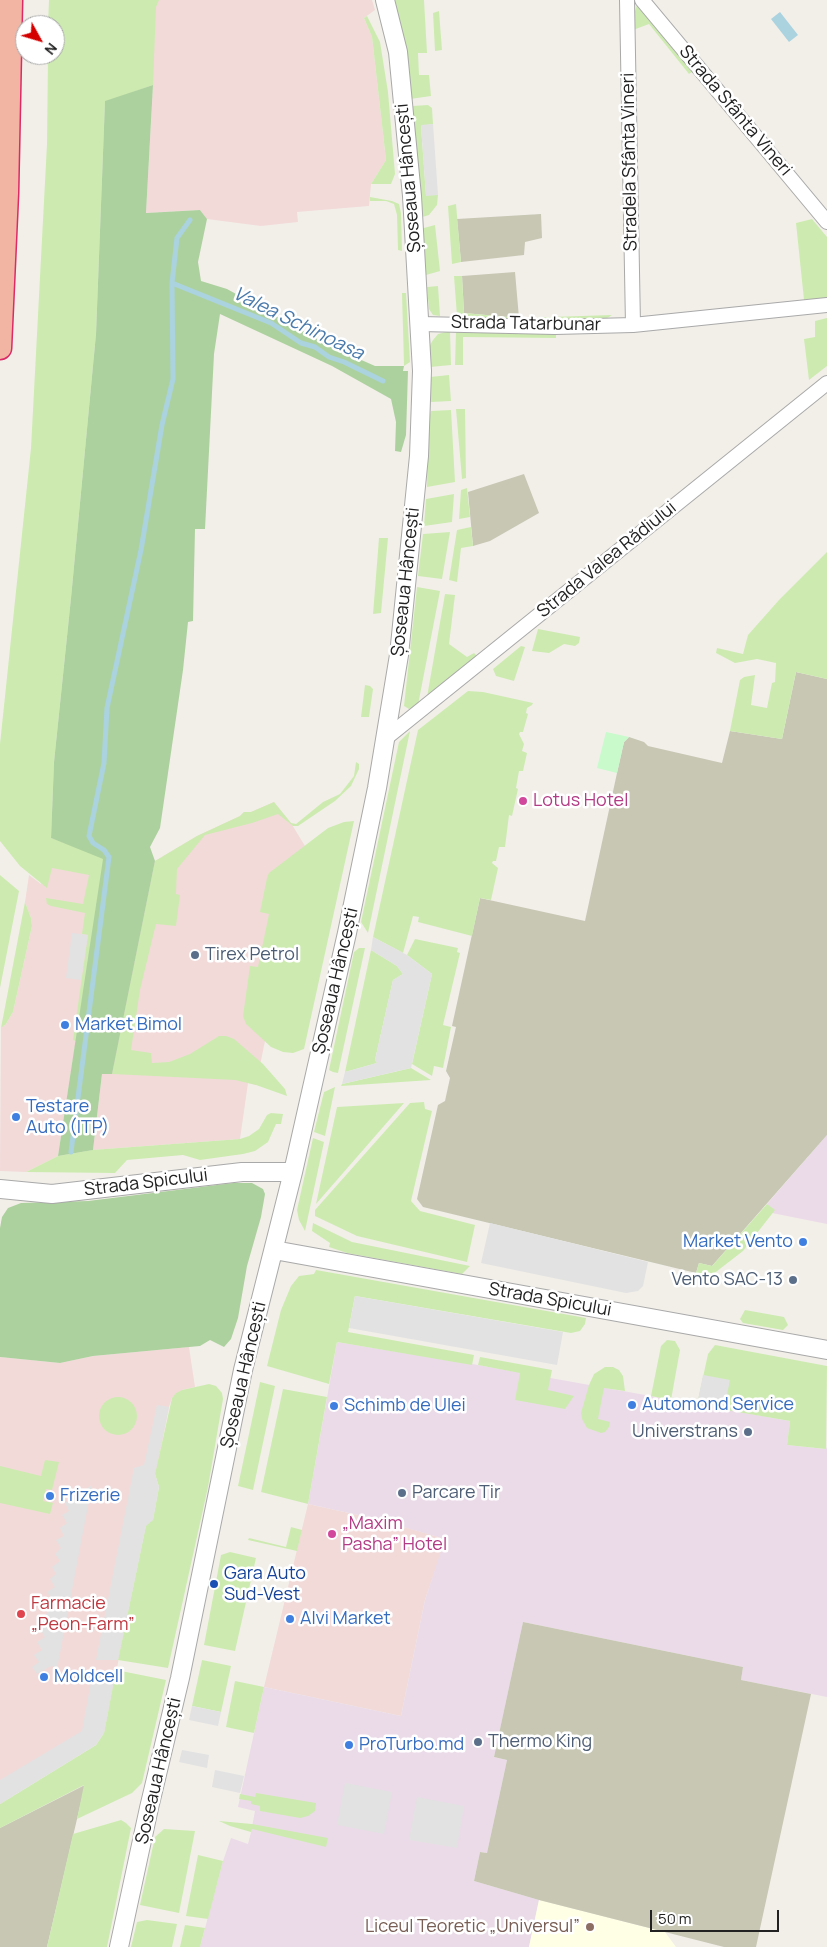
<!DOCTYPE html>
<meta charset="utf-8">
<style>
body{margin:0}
#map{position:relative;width:827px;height:1947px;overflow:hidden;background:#f2efe9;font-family:Manrope,sans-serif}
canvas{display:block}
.north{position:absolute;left:15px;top:15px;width:50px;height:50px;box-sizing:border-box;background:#fff;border:1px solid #a7a7a7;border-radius:50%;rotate:129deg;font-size:14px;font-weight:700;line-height:20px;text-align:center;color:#222}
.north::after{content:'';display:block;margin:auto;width:18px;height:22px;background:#d40000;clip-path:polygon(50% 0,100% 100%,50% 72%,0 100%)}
.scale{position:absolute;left:650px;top:1910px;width:129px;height:22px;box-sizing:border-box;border:2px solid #222;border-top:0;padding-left:6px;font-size:15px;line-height:18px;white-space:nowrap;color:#222;-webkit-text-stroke:4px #fff;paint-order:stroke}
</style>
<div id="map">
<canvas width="827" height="1947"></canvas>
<div class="north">N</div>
<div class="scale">50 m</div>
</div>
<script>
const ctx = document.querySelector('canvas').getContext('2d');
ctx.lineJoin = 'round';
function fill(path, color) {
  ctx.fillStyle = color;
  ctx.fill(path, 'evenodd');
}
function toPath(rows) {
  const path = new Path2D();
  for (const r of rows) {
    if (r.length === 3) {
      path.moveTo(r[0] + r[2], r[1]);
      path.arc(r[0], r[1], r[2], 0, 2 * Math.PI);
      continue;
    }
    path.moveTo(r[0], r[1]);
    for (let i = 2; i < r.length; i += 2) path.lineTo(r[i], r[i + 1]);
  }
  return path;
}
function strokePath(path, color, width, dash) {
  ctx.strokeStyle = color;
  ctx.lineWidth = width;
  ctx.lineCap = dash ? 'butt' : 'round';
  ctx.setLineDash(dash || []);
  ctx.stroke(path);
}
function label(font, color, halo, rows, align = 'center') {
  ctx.font = font + ' Manrope,sans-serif';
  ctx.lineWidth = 5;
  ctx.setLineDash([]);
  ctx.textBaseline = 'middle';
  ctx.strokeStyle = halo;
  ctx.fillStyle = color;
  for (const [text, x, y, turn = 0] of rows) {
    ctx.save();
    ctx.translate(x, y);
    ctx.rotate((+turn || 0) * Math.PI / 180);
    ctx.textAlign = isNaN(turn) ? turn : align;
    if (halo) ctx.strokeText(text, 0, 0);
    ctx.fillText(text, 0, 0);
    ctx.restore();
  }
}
fill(toPath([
 [104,0,372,0,375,10,364,18,372,37,386,160,371,184,369,206,297,212,298,222,261,226,207,219,200,210,146,213,153,86],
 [274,802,291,823,305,846,256,1085,248,1083,240,1139,93,1150,102,1074,111,1074,155,861,197,836,240,816,244,812,251,812],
 [51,838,104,858,58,1156,26,1172,0,1171,1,1028,6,1024,13,1012,32,926,31,918,25,902,29,875,41,884],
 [189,1347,195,1387,182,1390,172,1398,169,1407,104,1733,0,1804,0,1357,60,1363,93,1356],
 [308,1504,372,1518,446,1539,425,1600,401,1716,264,1687]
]), '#f2dad9');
fill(toPath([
 [827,1135,827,1224,772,1213,767,1204],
 [337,1342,478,1365,790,1421,787,1445,826,1449,827,1447,827,1697,741,1680,743,1667,523,1622,494,1757,507,1760,487,1853,480,1852,474,1881,539,1900,529,1947,200,1947,223,1861,231,1838,248,1844,251,1832,255,1811,238,1807,264,1687,401,1716,425,1600,445,1539,372,1518,308,1504]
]), '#ebdbe8');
fill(toPath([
 [539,1900,665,1932,676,1947,529,1947]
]), '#ffffe5');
fill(toPath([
 [541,214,542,238,525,242,524,255,461,262,457,219],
 [515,272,519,318,464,313,462,276],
 [524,474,539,513,490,541,473,546,468,492],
 [796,672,827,679,827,1135,712,1266,699,1263,696,1273,423,1207,417,1199,438,1105,445,1101,450,1078,446,1071,456,1027,452,1026,480,898,585,921,617,773,624,742,629,737,644,742,648,746,722,763,730,731,782,739],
 [523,1622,743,1667,741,1680,811,1694,756,1947,724,1947,539,1900,474,1881,480,1852,487,1853,507,1760,494,1757],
 [85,1785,47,1947,0,1947,0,1828]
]), '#c7c7b4');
fill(toPath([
 [49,0,159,0,156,7,153,85,105,102,96,334,71,598,54,762,51,838,104,858,76,1041,73,1040,88,935,82,934,85,913,51,906,47,904,46,898,83,904,89,875,52,868,47,888,20,866,0,841,0,744,31,448,47,144,48,55,55,55,55,25,48,25],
 [395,0,424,0,427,53,418,53,419,75,429,75,431,96,410,99,404,45],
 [637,5,692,72,689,74,649,24,633,30,633,17],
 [439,11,442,50,435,51,433,13],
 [367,16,380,42,388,92,395,174,391,184,371,184,386,160,372,37,364,18],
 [428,105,432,108,433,124,421,126,426,195,438,195,437,205,429,215,419,218,412,106],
 [370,197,392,201,399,204,401,213,402,251,398,250,397,215,394,204,386,201,370,201],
 [456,204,461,262,452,264,448,206],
 [812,219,827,237,827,298,804,300,796,223],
 [435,225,440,271,426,275,420,229],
 [454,276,462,276,464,313,519,318,612,315,606,319,516,321,457,316],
 [438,286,440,316,433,315,429,309,427,287],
 [402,293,406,293,410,362,404,366],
 [827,318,827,366,809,380,804,339,815,337,815,321],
 [450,331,451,365,430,367,430,345,433,340,438,334],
 [456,331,556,333,556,338,463,337,463,365,455,365],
 [449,375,451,401,431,402,430,377],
 [456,409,465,409,466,478,462,479],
 [451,410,455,482,427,487,428,423,431,411],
 [467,488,470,517,459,519,461,490],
 [454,494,452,522,424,526,426,499],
 [471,527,473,546,461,548,457,582,449,580,457,530],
 [450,532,442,579,418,576,423,534],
 [379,538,388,538,381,613,373,614],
 [827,552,827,679,796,672,782,739,730,731,740,680,744,677,755,675,751,705,767,708,772,683,775,682,776,663,757,659,735,663,716,653,717,648,743,654,748,635,779,600],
 [417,587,440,591,418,705,409,709,404,706],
 [445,594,455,595,449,644,467,657,474,653,477,656,427,697],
 [538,629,580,637,579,643,575,646,564,644,549,653,532,651],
 [521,646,525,647,514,681,496,676,493,669],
 [365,685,370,686,373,689,369,717,361,717],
 [468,691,483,692,533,703,532,705,527,708,526,713,528,714,523,732,520,732,519,734,524,744,522,751,527,753,523,771,519,771,516,788,518,789,512,816,509,815,505,847,499,847,496,861,493,861,492,863,498,868,491,900,480,898,472,936,418,922,419,917,413,916,403,953,373,937,418,730],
 [410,731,368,933,361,922,399,742],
 [356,762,359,764,359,769,351,786,335,801,298,826,293,826,278,814,252,823,205,835,177,869,176,894,180,895,176,926,156,924,140,990,131,1050,151,1053,152,1063,169,1062,190,1054,219,1036,226,1036,234,1039,263,1064,285,1089,287,1096,256,1085,235,1080,112,1074,155,861,197,836,240,816,244,812,251,812,274,802,291,823,296,824,323,802,340,794,354,776],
 [354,821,304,1049,293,1053,283,1052,271,1047,246,1024,243,1016,250,966,258,967,269,914,260,912,267,878,269,873,328,828,344,822],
 [0,875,19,891,0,988],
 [25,902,31,918,32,926,13,1012,6,1024,1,1028],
 [415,939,458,948,457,952,460,953,443,1025,451,1027,443,1068,434,1066,432,1076,412,1064,432,974,407,955],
 [359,948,365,948,338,1073,333,1072,329,1070,354,952],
 [371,950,397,966,403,974,393,980,375,1060,377,1063,345,1072],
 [411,1068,431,1080,341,1086,342,1084],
 [335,1087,325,1136,314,1132,324,1092],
 [424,1102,425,1109,432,1111,411,1201,420,1211,475,1225,467,1262,357,1236,315,1216,315,1210,410,1103],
 [404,1103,316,1204,337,1107],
 [271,1113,283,1114,281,1124,276,1124,268,1142,255,1151,243,1154,200,1160,183,1155,127,1160,115,1173,26,1172,58,1156,92,1150,240,1139,249,1136,259,1129,267,1115],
 [313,1138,324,1142,305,1231,299,1220,297,1210],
 [767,1204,775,1210,743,1251,712,1275,696,1273,699,1263,712,1266],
 [313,1223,352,1242,470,1266,462,1274,347,1253,329,1247,330,1243,312,1231],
 [316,1270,586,1318,585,1324,580,1331,571,1333,355,1296,348,1332,474,1355,472,1365,337,1342,329,1384,267,1366,281,1310,291,1286,299,1276,314,1274],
 [745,1310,784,1317,788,1325,783,1330,743,1323,740,1319],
 [667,1340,675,1341,680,1350,671,1400,651,1396,661,1346],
 [715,1345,827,1366,826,1449,787,1445,790,1421,697,1405,708,1354],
 [480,1357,552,1370,548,1390,574,1396,565,1409,515,1400,520,1373,478,1365],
 [605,1367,613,1367,619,1370,623,1376,625,1391,604,1388,598,1419,610,1422,609,1427,605,1432,601,1433,587,1428,582,1419,581,1413,589,1385,594,1374],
 [260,1382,275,1386,253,1490,238,1486],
 [209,1384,216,1386,222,1393,223,1399,208,1487,168,1668,118,1660,146,1525,153,1519,159,1487,155,1474,172,1398,176,1393,182,1390],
 [283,1389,327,1397,308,1504,261,1492],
 [118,1416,19],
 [45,1460,59,1462,52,1490,46,1489,43,1501,53,1503,50,1514,0,1503,0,1466,41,1476],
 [291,1527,302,1530,297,1551,248,1540,249,1538,286,1547],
 [230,1552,256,1558,235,1651,204,1645,221,1555],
 [202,1660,231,1666,221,1712,192,1706],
 [116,1670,166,1680,142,1783,132,1793,77,1819,84,1785,0,1828,0,1804,96,1745,104,1733],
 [235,1681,264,1687,254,1733,226,1727],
 [256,1793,316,1803,315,1811,308,1816,300,1818,260,1811,260,1806,251,1804,251,1801,239,1799,240,1794,255,1797],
 [121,1820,126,1823,131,1828,107,1947,47,1947,73,1834],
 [219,1821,252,1824,328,1838,326,1847,252,1829,251,1832,230,1826],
 [164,1829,195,1831,179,1913,140,1905,155,1837],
 [198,1855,223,1861,208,1919,186,1916],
 [147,1920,177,1924,172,1947,131,1947,137,1922],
 [185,1925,205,1928,200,1947,180,1947]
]), '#cdebb0');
fill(toPath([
 [153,85,146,213,200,210,207,219,198,262,201,281,227,289,332,347,375,366,404,366,403,371,408,371,406,435,401,452,395,451,396,422,391,399,332,366,220,314,214,354,205,529,195,529,193,621,188,622,183,670,160,828,150,847,155,861,112,1074,102,1074,93,1150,58,1156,103,859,51,838,54,762,71,598,96,334,105,101],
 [233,1183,252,1183,263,1189,265,1194,261,1217,247,1266,238,1318,231,1339,224,1347,210,1340,200,1346,93,1356,60,1363,0,1357,0,1228,2,1217,8,1208,21,1203,88,1201]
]), '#add19e');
fill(toPath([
 [606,732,629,737,624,742,617,773,597,768]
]), '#c8facc');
fill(toPath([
 [433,124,438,195,426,196,421,125],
 [72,933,88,935,81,980,66,978],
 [373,937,407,955,432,974,411,1068,342,1084,345,1072,377,1063,375,1060,393,980,403,974,397,966,371,950],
 [490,1223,648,1262,643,1286,638,1291,626,1293,481,1263],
 [355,1296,563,1332,557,1365,349,1328],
 [703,1375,730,1380,724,1410,697,1405],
 [157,1405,169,1407,155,1474,159,1487,153,1520,146,1526,118,1660,96,1660,134,1468,144,1465],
 [92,1485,57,1669,53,1666,49,1667,37,1674,32,1667,39,1662,34,1655,42,1650,37,1642,45,1637,40,1629,47,1624,42,1617,48,1613,44,1605,52,1599,47,1592,55,1587,50,1579,56,1574,52,1567,60,1561,55,1554,61,1548,56,1540,64,1536,60,1528,67,1523,62,1515,69,1511,65,1503],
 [116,1670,104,1733,96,1745,0,1804,0,1780,82,1731,93,1671],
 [192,1706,221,1712,218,1726,189,1720],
 [182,1750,209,1755,207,1768,179,1762],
 [215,1770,244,1776,240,1793,212,1787],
 [345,1783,392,1792,384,1834,337,1825],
 [417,1797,464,1806,457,1848,409,1840]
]), '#e2e2e2');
fill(toPath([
 [780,12,798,35,789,42,771,19]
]), '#aad3df');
strokePath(toPath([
 [172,283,271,323,301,343,315,347,329,357,344,362,383,381],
 [71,1152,109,857,104,850,93,843,89,836,104,763,107,708,141,550,162,425,173,379,172,283,177,238,190,220]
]), '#aad3df', 5);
const minor = toPath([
 [627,0,633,325],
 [642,0,827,222],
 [420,324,555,327,633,325,827,305],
 [386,738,827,383]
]);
const tertiary = toPath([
 [0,1189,52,1194,242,1172,293,1172],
 [274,1250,827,1350],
 [119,1947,149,1808,180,1678,243,1370,293,1172,347,933,377,788,399,655,419,456,422,371,412,196,398,52,385,0]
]);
const trunk = toPath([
 [0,348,7,193,11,0]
]);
strokePath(minor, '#a9a9a9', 16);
strokePath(tertiary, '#a9a9a9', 20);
strokePath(trunk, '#dc2a67', 25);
strokePath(minor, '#fff', 14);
strokePath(tertiary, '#fff', 18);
strokePath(trunk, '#f2b4a3', 22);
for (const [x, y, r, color] of [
 [523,801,5,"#d1479c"],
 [195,955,5,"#5c6f8a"],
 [65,1025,5,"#3f7fe0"],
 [16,1117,5,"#3f7fe0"],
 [803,1242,5,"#3f7fe0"],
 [793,1280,5,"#5c6f8a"],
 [632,1405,5,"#3f7fe0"],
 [334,1406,5,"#3f7fe0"],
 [748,1432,5,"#5c6f8a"],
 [402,1493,5,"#5c6f8a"],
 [50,1496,5,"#3f7fe0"],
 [332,1534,5,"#d1479c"],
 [214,1584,5,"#1a4fb4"],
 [21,1614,5,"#e0444e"],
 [290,1619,5,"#3f7fe0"],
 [44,1677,5,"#3f7fe0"],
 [478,1742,5,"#5c6f8a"],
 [349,1745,5,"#3f7fe0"],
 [590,1927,5,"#8d6e63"]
]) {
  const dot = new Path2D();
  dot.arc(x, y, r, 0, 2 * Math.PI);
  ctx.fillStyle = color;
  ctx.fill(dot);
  strokePath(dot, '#fff', 2);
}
label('18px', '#222', '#fff', [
 ["Strada Sfânta Vineri",735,111,50],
 ["Stradela Sfânta Vineri",630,162,-91],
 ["Șoseaua Hâncești",409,178,-95],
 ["Strada Tatarbunar",526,324,1],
 ["Strada Valea Rădiului",607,560,-39],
 ["Șoseaua Hâncești",406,582,-84],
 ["Șoseaua Hâncești",336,981,-77],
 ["Strada Spicului",146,1183,-7],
 ["Strada Spicului",550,1300,10],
 ["Șoseaua Hâncești",244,1375,-77],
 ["Șoseaua Hâncești",159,1771,-77]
]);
label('18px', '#b23c85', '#fff', [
 ["Lotus Hotel",533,801],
 ["„Maxim",342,1524],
 ["Pasha” Hotel",342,1545]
], 'left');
label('18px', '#4e5e75', '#fff', [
 ["Tirex Petrol",205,955],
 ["Vento SAC-13",783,1280,"right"],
 ["Universtrans",738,1432,"right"],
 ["Parcare Tir",412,1493],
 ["Thermo King",488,1742]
], 'left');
label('18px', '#366cbe', '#fff', [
 ["Market Bimol",75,1025],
 ["Testare",26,1107],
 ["Auto (ITP)",26,1128],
 ["Market Vento",793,1242,"right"],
 ["Automond Service",642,1405],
 ["Schimb de Ulei",344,1406],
 ["Frizerie",60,1496],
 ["Alvi Market",300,1619],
 ["Moldcell",54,1677],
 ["ProTurbo.md",359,1745]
], 'left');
label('18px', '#164399', '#fff', [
 ["Gara Auto",224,1574],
 ["Sud-Vest",224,1595]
], 'left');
label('18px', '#be3a42', '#fff', [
 ["Farmacie",31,1604],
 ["„Peon-Farm”",31,1625]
], 'left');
label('18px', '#785e54', '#fff', [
 ["Liceul Teoretic „Universul”",580,1927]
], 'right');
label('italic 19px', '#4a7aab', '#fff', [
 ["Valea Schinoasa",298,324,26]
]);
</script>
